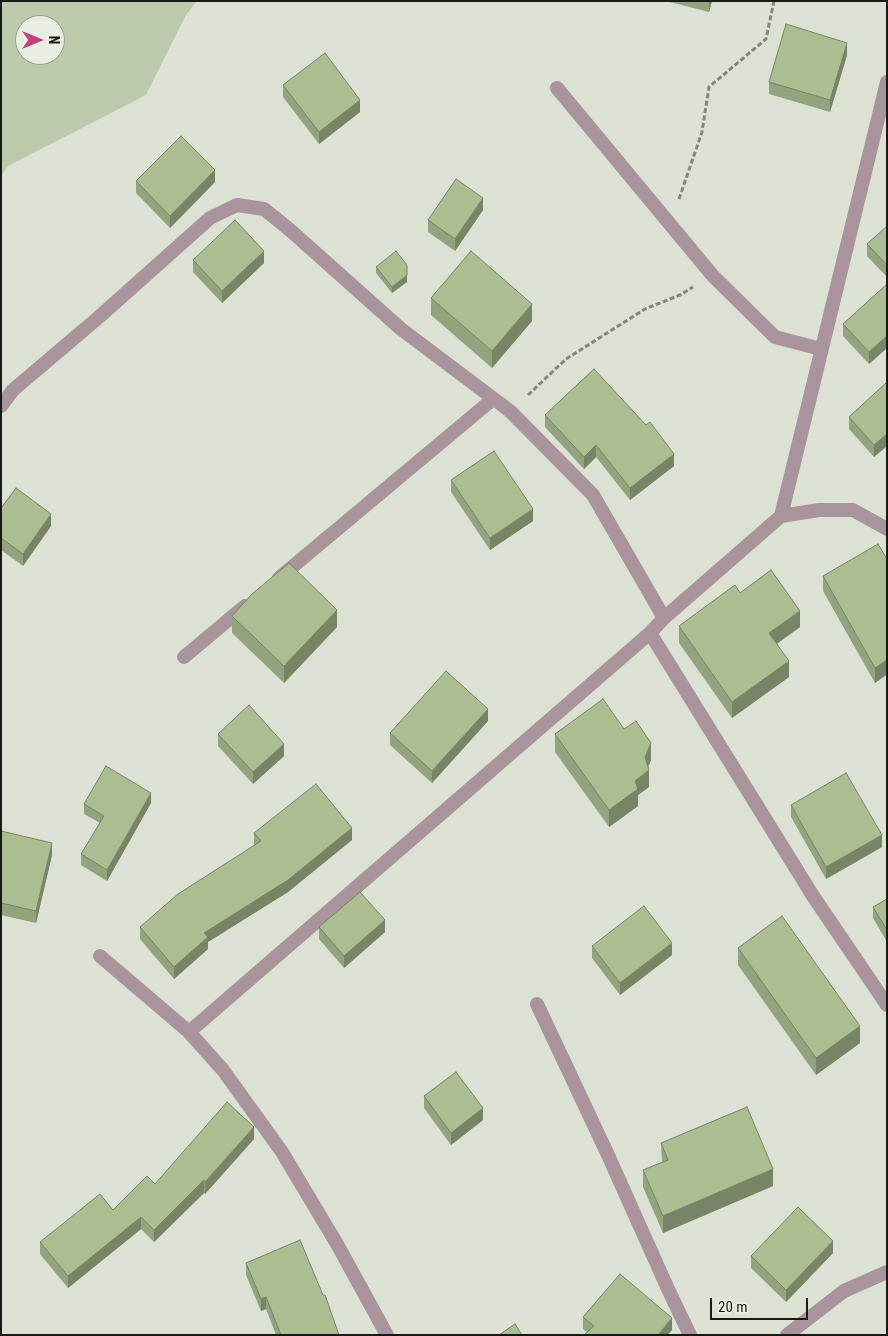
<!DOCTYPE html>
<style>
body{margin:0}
#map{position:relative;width:888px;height:1336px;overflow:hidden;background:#dbe2d3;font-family:"Roboto Condensed",sans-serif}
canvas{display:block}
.frame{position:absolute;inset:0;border:2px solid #171914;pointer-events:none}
.north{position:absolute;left:15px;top:15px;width:50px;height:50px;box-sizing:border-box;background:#e9efe0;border:1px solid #95998e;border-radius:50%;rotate:90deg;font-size:14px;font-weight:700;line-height:20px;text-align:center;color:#171914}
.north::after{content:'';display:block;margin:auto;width:18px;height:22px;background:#c53f80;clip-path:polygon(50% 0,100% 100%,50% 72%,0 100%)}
.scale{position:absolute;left:710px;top:1298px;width:98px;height:22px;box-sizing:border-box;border:2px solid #171914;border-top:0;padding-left:6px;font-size:15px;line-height:18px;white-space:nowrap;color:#171914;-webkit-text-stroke:4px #e9efe0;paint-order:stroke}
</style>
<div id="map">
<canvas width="888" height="1336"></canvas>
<div class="frame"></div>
<div class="north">N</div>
<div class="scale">20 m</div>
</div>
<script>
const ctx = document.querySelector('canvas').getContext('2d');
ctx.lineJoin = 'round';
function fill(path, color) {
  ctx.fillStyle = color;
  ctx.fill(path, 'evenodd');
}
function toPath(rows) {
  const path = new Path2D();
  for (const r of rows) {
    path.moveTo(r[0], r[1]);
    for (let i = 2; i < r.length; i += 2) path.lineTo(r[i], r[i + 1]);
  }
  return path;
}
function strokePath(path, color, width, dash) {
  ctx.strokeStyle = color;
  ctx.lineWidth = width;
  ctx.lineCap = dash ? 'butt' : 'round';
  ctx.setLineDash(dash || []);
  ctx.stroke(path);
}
fill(toPath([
 [1,1,197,1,186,15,146,95,8,166,1,176],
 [25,25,55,25,55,55,25,55]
]), '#bdc9ab');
strokePath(toPath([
 [679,199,702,132,709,87,766,39,774,1],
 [528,395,566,359,645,309,680,295,693,287]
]), '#82867c', 3, [5, 2.5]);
strokePath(toPath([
 [557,88,713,276,775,337,821,349],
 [1,406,13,390,99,317,210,218,237,205,264,209,290,230,401,329,510,411,593,495,664,618],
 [781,516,887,82],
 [279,578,493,399],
 [650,633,813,896,887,1005],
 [184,657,245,606],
 [100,956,189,1032,223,1070,282,1152,337,1244,387,1335],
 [537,1004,608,1155,668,1289,690,1335],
 [189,1032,650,633,664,618,781,516,819,510,853,510,887,529],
 [787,1335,844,1291,887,1272]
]), '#aa949b', 14);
fill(toPath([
 [666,1,712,1,709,12],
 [847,55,830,112,769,94,769,82],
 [283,85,360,112,319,144,283,97],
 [136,181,215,182,170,228,136,193],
 [483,210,455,251,428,232,428,220],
 [887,226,887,277,867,256,867,244],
 [193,260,264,263,222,303,193,272],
 [376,267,407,282,392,293,376,273],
 [887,284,887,348,869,364,843,336,843,324],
 [431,298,532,321,492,368,431,315],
 [887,382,887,446,874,457,849,429,849,417],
 [545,415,674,466,630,500,596,457,584,469,545,427],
 [451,480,533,521,490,550,451,492],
 [1,508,51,526,23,566,1,550],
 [887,559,887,675,875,683,823,591,823,576],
 [740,593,800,627,777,644,789,677,732,718,679,643,679,626],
 [232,616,337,627,284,683,232,633],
 [488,721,432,783,390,745,390,733],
 [624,729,651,760,648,767,649,787,638,795,638,806,609,827,555,752,555,734],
 [218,734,284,756,253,784,218,746],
 [151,803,107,881,81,865,81,854,100,823,84,814,84,804],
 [791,805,882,847,826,879,791,817],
 [1,831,52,855,36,923,1,915],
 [254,833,352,840,288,892,208,942,208,949,174,979,140,939,140,927,254,845],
 [887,899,887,942,873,918,873,907],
 [319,927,385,932,344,968,319,939],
 [592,946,672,955,620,995,592,958],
 [738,948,860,1043,816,1075,738,965],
 [424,1096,483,1120,451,1145,424,1108],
 [254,1139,205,1194,204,1193,154,1242,141,1229,68,1288,40,1254,40,1242,113,1210,155,1184],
 [661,1143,773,1186,663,1233,643,1187,643,1170,662,1162],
 [833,1253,786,1302,751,1268,751,1256],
 [246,1263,323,1295,339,1335,276,1335,266,1309,261,1311,246,1275],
 [583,1317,672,1330,587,1332,583,1329]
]), '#93a37d');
fill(toPath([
 [709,1,712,1,709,12],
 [847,43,847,55,830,112,830,100],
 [360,100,360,112,319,144,319,132],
 [215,170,215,182,170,228,170,216],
 [483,198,483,210,455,251,455,239],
 [264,251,264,263,222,303,222,291],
 [407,275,407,282,392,293,392,287],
 [532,304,532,321,492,368,492,351],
 [887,336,887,348,869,364,869,352],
 [887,434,887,446,874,457,874,445],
 [596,445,596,457,584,469,584,457],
 [674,454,674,466,630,500,630,488],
 [533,509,533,521,490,550,490,538],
 [51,514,51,526,23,566,23,554],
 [337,610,337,627,284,683,284,666],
 [800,611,800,627,769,649,769,633],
 [886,659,886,674,875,683,875,668],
 [789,661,789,677,732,718,732,702],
 [488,709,488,721,432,783,432,771],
 [651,743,651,760,646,772,649,770,649,787,638,795,638,806,609,827,609,810,635,781],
 [284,744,284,756,253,784,253,772],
 [151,793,151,803,107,881,107,870],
 [352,828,352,840,288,892,208,942,208,949,174,979,174,967,204,933],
 [882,835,882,847,826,879,826,867],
 [52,843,52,855,36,923,36,911],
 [385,920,385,932,344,968,344,956],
 [672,943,672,955,620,995,620,983],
 [860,1026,860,1043,816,1075,816,1058],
 [483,1108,483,1120,451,1145,451,1133],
 [254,1127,254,1139,205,1194,205,1182],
 [773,1169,773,1186,663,1233,663,1216],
 [204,1180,204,1193,154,1242,154,1230],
 [141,1217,141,1229,68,1288,68,1276],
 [833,1241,833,1253,786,1302,786,1290],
 [266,1297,266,1309,261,1311,261,1299],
 [672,1318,672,1330,668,1335,658,1335]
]), '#788466');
const building = toPath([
 [786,24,847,43,830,100,769,82,786,24],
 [325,53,360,100,319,132,283,85,325,53],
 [181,136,215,170,170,216,136,181,181,136],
 [456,179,483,198,455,239,428,220,456,179],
 [235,220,264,251,222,291,193,260,235,220],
 [887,226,887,265,867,244,887,226],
 [396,251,407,265,407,275,392,287,376,267,396,251],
 [471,251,532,304,492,351,431,298,471,251],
 [887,284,887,336,869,352,843,324,887,284],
 [594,369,646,425,650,422,674,454,630,488,596,445,584,457,545,415,594,369],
 [887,382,887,434,874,445,849,417,887,382],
 [494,451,533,509,490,538,451,480,494,451],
 [16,488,51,514,23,554,1,538,1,508,16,488],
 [878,544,887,559,887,660,875,668,823,576,878,544],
 [289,563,337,610,284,666,232,616,252,594,289,563],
 [771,570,800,611,769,633,789,661,732,702,679,626,735,585,740,593,771,570],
 [446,671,488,709,432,771,390,733,446,671],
 [603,699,624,729,636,721,651,743,645,757,649,770,635,781,638,789,609,810,555,734,603,699],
 [249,705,284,744,253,772,218,734,249,705],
 [106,766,151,793,107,870,81,854,104,816,84,804,106,766],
 [846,773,882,835,826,867,791,805,846,773],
 [316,784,352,828,288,880,204,933,208,937,174,967,140,927,178,894,261,841,254,833,316,784],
 [1,831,52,843,36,911,1,903,1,831],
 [360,892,385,920,344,956,319,927,360,892],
 [887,899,887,930,873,907,887,899],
 [644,906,672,943,620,983,592,946,644,906],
 [782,916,860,1026,816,1058,738,948,782,916],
 [456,1072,483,1108,451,1133,424,1096,456,1072],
 [227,1102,254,1127,205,1182,204,1180,154,1230,141,1217,68,1276,40,1242,100,1194,113,1210,147,1176,155,1184,227,1102],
 [747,1107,773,1169,663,1216,643,1170,668,1160,661,1143,747,1107],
 [798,1207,833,1241,786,1290,751,1256,798,1207],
 [300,1240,323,1295,325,1295,339,1335,281,1335,266,1297,261,1299,246,1263,300,1240],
 [620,1274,672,1318,658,1335,584,1335,594,1326,583,1317,620,1274],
 [515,1324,522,1335,499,1335,515,1324]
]);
fill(building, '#abbd91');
strokePath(building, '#788466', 1);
</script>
